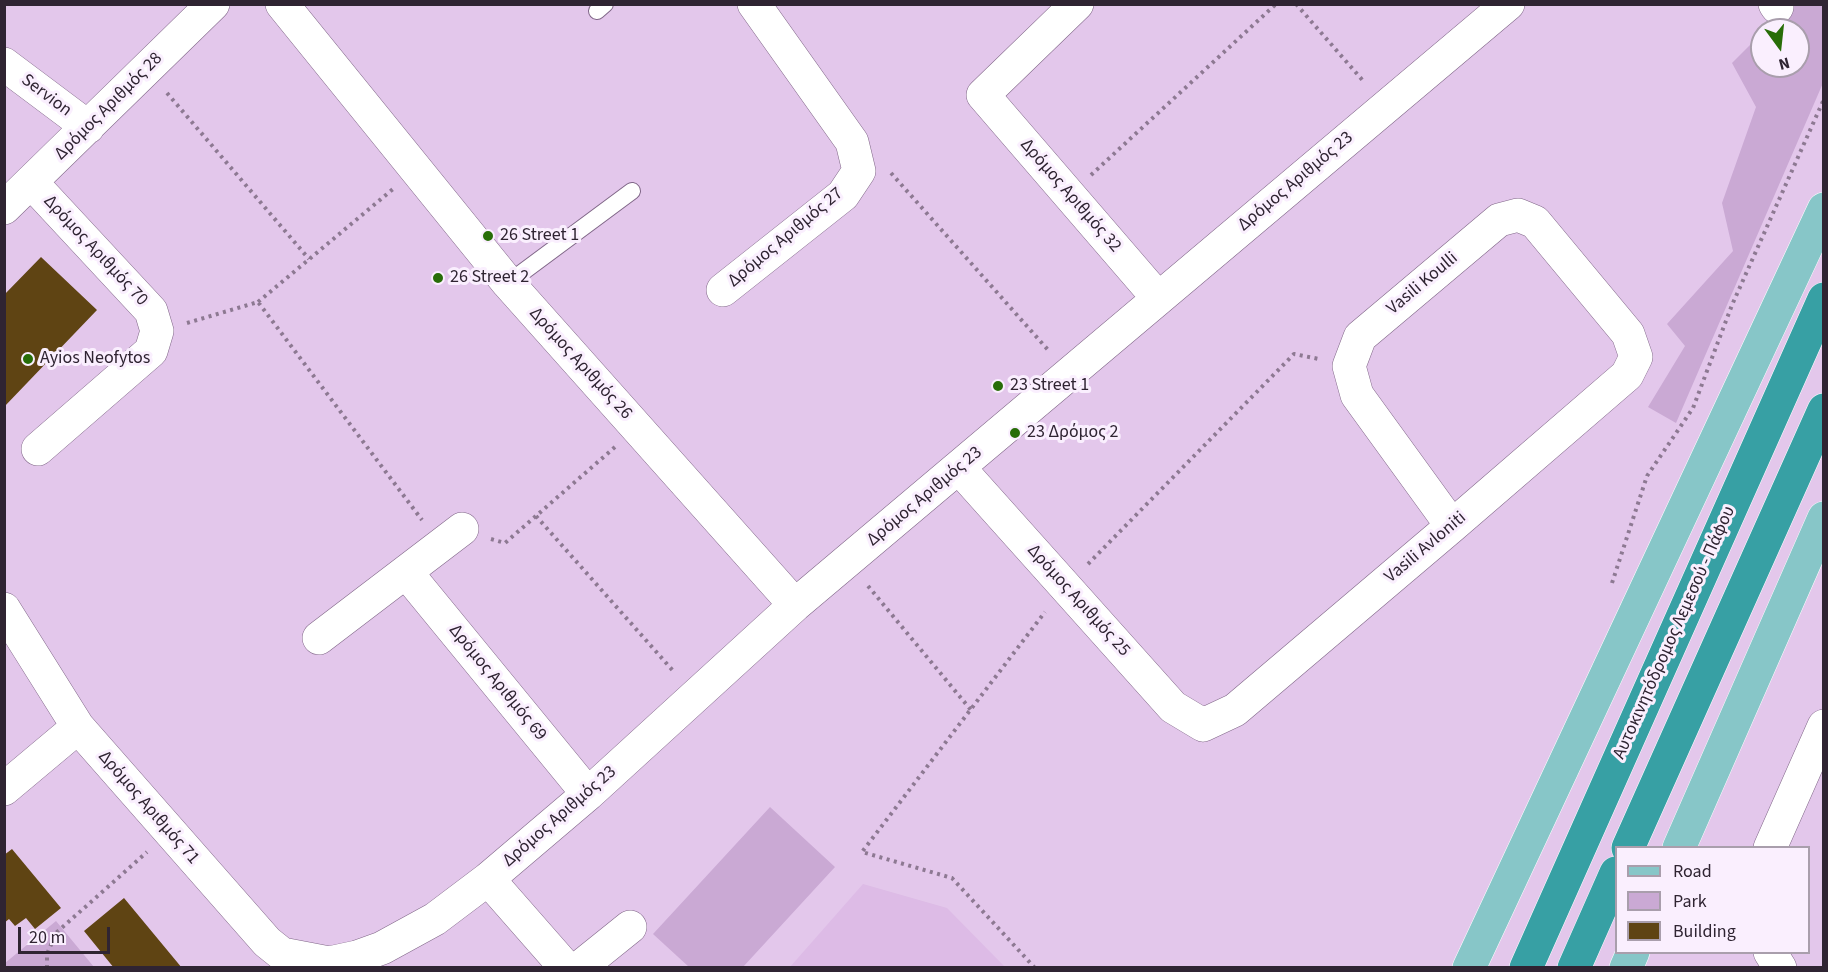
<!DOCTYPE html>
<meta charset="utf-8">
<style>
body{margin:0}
#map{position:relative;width:1828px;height:972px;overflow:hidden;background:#e3c7eb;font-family:"Source Sans 3",sans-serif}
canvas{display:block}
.frame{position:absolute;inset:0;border:6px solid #2f2432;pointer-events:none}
.legend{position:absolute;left:1615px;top:846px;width:195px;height:108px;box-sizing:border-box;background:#faeffe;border:2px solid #a99eac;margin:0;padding:8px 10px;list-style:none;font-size:18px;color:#2f2432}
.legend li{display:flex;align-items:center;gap:12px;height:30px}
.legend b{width:30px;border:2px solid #a99eac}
.north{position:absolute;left:1750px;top:18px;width:60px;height:60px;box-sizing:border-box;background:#faeffe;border:2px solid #a99eac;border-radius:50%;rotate:165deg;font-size:16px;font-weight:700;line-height:24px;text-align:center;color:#2f2432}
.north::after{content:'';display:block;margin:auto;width:21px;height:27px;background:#286d08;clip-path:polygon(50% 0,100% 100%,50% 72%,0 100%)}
.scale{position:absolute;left:18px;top:927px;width:92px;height:27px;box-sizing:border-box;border:3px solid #2f2432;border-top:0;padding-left:8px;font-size:18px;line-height:21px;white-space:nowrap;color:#2f2432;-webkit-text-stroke:4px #faeffe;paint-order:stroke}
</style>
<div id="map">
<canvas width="1828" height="972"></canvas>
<div class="frame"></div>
<ul class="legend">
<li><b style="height:8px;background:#87c6c8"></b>Road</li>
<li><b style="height:16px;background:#caa9d4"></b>Park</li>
<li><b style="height:16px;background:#5f4413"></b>Building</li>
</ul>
<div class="north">N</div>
<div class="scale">20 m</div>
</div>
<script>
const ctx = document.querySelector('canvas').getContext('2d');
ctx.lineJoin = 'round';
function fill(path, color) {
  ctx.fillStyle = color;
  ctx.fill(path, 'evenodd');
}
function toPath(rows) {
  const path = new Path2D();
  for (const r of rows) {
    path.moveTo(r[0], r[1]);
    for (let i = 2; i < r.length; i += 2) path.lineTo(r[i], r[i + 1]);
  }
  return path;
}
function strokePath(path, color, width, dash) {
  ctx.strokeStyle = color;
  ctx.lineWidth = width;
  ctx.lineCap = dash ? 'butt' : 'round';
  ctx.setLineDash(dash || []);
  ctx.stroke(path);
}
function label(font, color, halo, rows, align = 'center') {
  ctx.font = font + ' "Source Sans 3",sans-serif';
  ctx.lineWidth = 6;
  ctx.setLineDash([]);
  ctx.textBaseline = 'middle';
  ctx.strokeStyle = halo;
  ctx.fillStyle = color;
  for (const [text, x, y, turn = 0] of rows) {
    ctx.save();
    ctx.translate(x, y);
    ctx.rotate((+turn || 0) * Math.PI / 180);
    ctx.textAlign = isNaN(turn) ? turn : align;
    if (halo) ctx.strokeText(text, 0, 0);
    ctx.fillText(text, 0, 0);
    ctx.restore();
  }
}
fill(toPath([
 [863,884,947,908,1005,967,790,967]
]), '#ddbbe6');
fill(toPath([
 [1792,5,1823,5,1823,83,1676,423,1648,407,1685,346,1667,324,1733,251,1722,203,1756,107,1732,63,1762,33,1762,66,1798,66,1798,30,1766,30],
 [770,807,835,867,743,967,689,967,653,934],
 [56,921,94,967,5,967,5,963]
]), '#caa9d4');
fill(toPath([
 [41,257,97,310,4,407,4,295],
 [12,849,61,908,35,929,26,918,15,926,9,919,4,923,4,855],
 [124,898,182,968,114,968,84,931]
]), '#5f4413');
const service = toPath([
 [597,11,605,4],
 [508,283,632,191]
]);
const minor = toPath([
 [282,4,508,283,795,605],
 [1077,4,983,95,1158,298],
 [1775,4,1777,7],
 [4,64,88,127],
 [32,183,151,311,157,331,151,351,38,449],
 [4,208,213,4],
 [723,290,843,195,859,171,852,142,754,4],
 [960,469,1173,707,1203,725,1235,710,1452,526,1627,375,1636,357,1628,334,1535,222,1518,215,1499,220,1360,337,1349,366,1357,395,1452,526],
 [406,572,588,794],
 [4,609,78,727,267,942,282,954,329,963,357,957,382,948,435,919,488,879,588,794,795,605,1508,4],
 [319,638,462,529],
 [4,789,78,727],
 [1770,848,1824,726],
 [488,879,566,968],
 [1770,952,1780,968],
 [579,968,630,927]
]);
const primary = toPath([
 [1679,848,1824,518],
 [1469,968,1824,209],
 [1626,968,1633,952]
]);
const motorway = toPath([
 [1628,848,1824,410],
 [1526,968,1824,299],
 [1574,968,1616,873]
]);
strokePath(service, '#806788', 18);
strokePath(minor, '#806788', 34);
strokePath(primary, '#fff', 34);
strokePath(motorway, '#fff', 34);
strokePath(toPath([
 [1296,4,1365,83],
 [167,93,309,259],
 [891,173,1049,351],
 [1091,175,1276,4],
 [258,302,393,189],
 [187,323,258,302,422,520],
 [536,516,675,673],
 [491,539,505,543,615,447],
 [1088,564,1294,354,1319,359],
 [1612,583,1647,476,1693,408,1732,305,1824,99],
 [868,586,971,710],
 [47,968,47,954,56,933,147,852],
 [1035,968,952,878,862,852,1045,612]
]), '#8d7992', 4, [3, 4.5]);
strokePath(service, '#fff', 16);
strokePath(minor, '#fff', 33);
strokePath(primary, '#87c6c8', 33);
strokePath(motorway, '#37a0a4', 33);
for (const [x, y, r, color] of [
 [488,236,6,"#286d08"],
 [438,278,6,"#286d08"],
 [28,359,6,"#286d08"],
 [998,386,6,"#286d08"],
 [1015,433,6,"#286d08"]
]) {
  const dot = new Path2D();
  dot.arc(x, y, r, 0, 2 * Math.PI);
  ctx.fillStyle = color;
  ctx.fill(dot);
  strokePath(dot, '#faeffe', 2);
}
label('18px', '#2f2432', '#faeffe', [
 ["Servion",46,96,37],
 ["Δρόμος Αριθμός 28",109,107,-45],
 ["Δρόμος Αριθμός 23",1296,182,-40],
 ["Δρόμος Αριθμός 32",1070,196,49],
 ["Δρόμος Αριθμός 27",786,238,-40],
 ["Δρόμος Αριθμός 70",95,251,47],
 ["Vasili Koulli",1423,284,-40],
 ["Δρόμος Αριθμός 26",580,364,48],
 ["Δρόμος Αριθμός 23",925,497,-40],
 ["Vasili Avloniti",1426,548,-40],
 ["Δρόμος Αριθμός 25",1078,601,48],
 ["Αυτοκινητόδρομος Λεμεσού - Πάφου",1675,633,-66],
 ["Δρόμος Αριθμός 69",497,683,51],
 ["Δρόμος Αριθμός 71",148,808,49],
 ["Δρόμος Αριθμός 23",560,817,-41]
]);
label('18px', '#2f2432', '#faeffe', [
 ["26 Street 1",500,236],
 ["26 Street 2",450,278],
 ["Ayios Neofytos",40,359],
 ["23 Street 1",1010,386],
 ["23 Δρόμος 2",1027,433]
], 'left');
</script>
